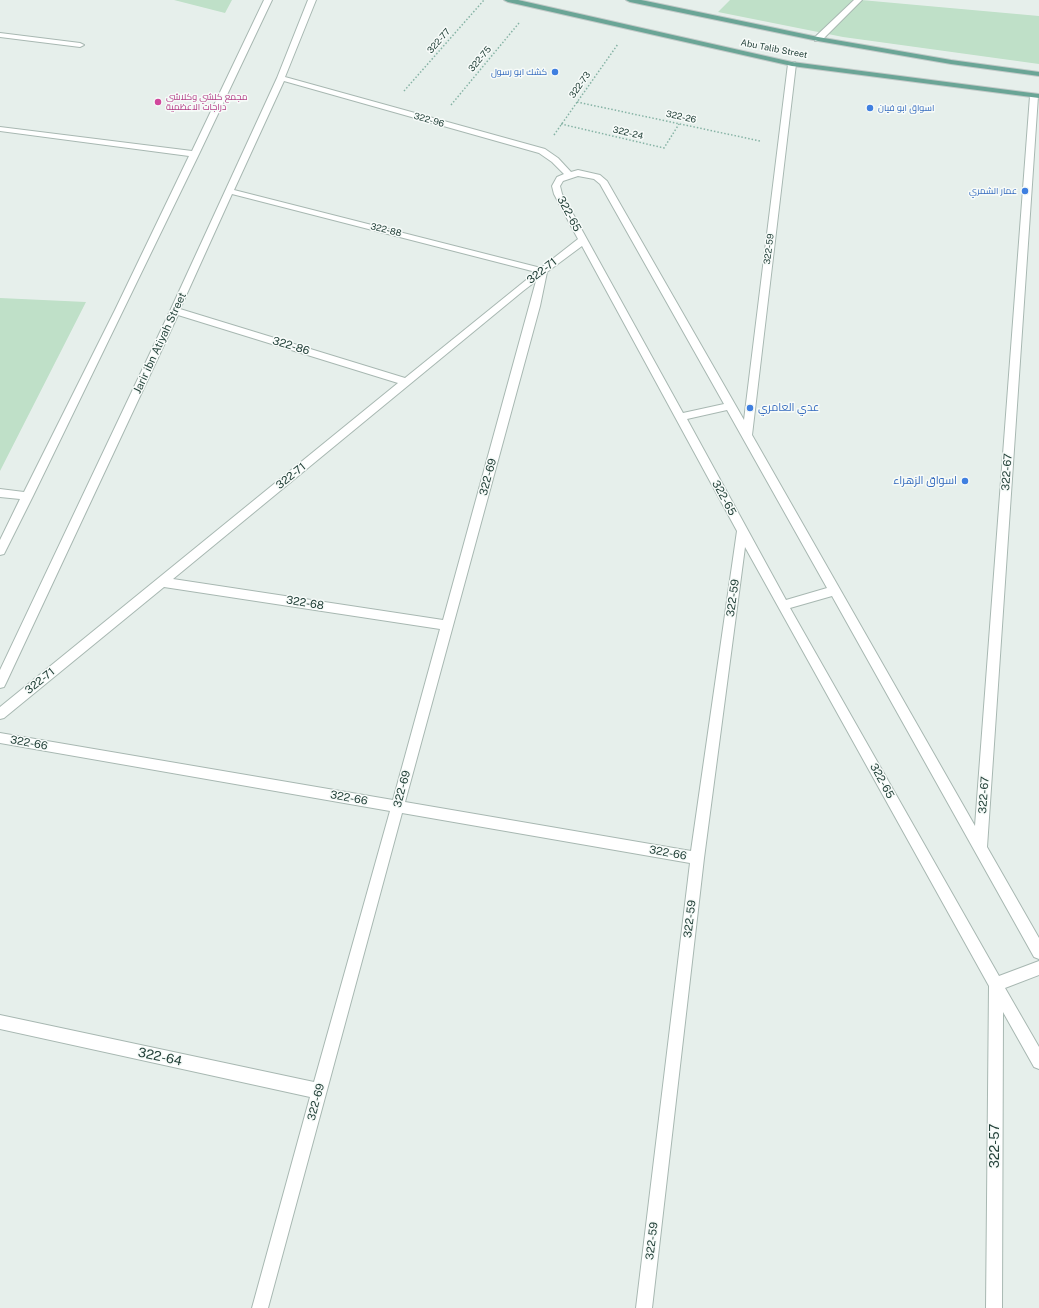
<!DOCTYPE html>
<meta charset="utf-8">
<style>
body{margin:0}
canvas{display:block;background:#e6efeb}
</style>
<canvas width="1039" height="1308"></canvas>
<script>
const ctx = document.querySelector('canvas').getContext('2d');
ctx.lineJoin = 'round';
function fill(path, color) {
  ctx.fillStyle = color;
  ctx.fill(path, 'evenodd');
}
function toPath(rows) {
  const path = new Path2D();
  for (const r of rows) {
    path.moveTo(r[0], r[1]);
    for (let i = 2; i < r.length; i += 2) path.lineTo(r[i], r[i + 1]);
  }
  return path;
}
function strokePath(path, color, width, dash) {
  ctx.strokeStyle = color;
  ctx.lineWidth = width;
  ctx.lineCap = dash ? 'butt' : 'round';
  ctx.setLineDash(dash || []);
  ctx.stroke(path);
}
function label(font, color, halo, rows, align = 'center') {
  ctx.font = font + ' "Public Sans",Cairo,sans-serif';
  ctx.lineWidth = 3;
  ctx.setLineDash([]);
  ctx.textBaseline = 'middle';
  ctx.strokeStyle = halo;
  ctx.fillStyle = color;
  for (const [text, x, y, turn = 0] of rows) {
    ctx.save();
    ctx.translate(x, y);
    ctx.rotate((+turn || 0) * Math.PI / 180);
    ctx.textAlign = isNaN(turn) ? turn : align;
    if (halo) ctx.strokeText(text, 0, 0);
    ctx.fillText(text, 0, 0);
    ctx.restore();
  }
}
fill(toPath([
 [174,0,232,0,225,13],
 [730,0,861,0,1039,16,1039,64,843,37,718,12],
 [0,298,86,302,0,471]
]), '#bfe0c8');
const street = toPath([
 [264,0,272,0,199,154,33,496,4,554,0,555,0,540,20,499,0,497,0,489,24,492,115,310,189,156,0,131,0,127,192,151,264,0],
 [308,0,316,0,285,77,545,149,558,158,571,172,578,170,600,175,607,181,744,420,788,64,792,62,795,62,796,64,752,435,975,826,1030,96,1034,94,1038,96,987,847,1039,938,1039,959,1034,957,832,596,790,608,999,976,1039,961,1039,975,1005,988,1039,1047,1039,1069,1034,1067,1003,1012,1002,1308,986,1308,989,986,745,547,704,858,652,1308,636,1308,690,863,402,813,268,1308,252,1308,310,1097,0,1029,0,1015,314,1082,390,811,0,743,0,733,393,800,440,629,164,587,4,718,0,719,0,707,398,383,178,315,6,683,4,687,0,688,0,670,170,311,277,78,308,0],
 [284,81,539,153,552,162,564,174,557,177,552,186,554,194,578,239,541,268,234,190,284,81],
 [578,176,594,179,600,184,724,404,683,413,562,194,560,186,563,181,578,176],
 [232,194,536,272,405,378,180,309,232,194],
 [582,246,737,531,691,851,405,802,540,306,547,272,582,246],
 [536,281,443,620,173,579,523,291,536,281],
 [727,410,827,588,786,600,687,419,727,410],
 [854,0,862,0,821,41,815,41,815,37,854,0],
 [0,33,80,43,84,45,80,47,0,37,0,33]
]);
const primary = toPath([
 [504,0,518,0,792,62,1039,94,1039,98,792,66,508,2,504,0],
 [626,0,641,0,818,37,951,60,1039,72,1039,76,951,64,818,41,630,2,626,0]
]);
strokePath(street, '#a8b8b2', 2);
strokePath(primary, '#c2cac8', 2);
strokePath(toPath([
 [404,91,484,0],
 [577,102,760,141],
 [451,105,519,23],
 [561,124,664,148,679,124],
 [554,135,618,44]
]), '#86b3a5', 1.5, [1.5, 2]);
fill(street, '#fff');
fill(primary, '#6aa596');
for (const [x, y, r, color] of [
 [555,72,4,"#3f7fe0"],
 [158,102,4,"#d1479c"],
 [870,108,4,"#3f7fe0"],
 [1025,191,4,"#3f7fe0"],
 [750,408,4,"#3f7fe0"],
 [965,481,4,"#3f7fe0"]
]) {
  const dot = new Path2D();
  dot.arc(x, y, r, 0, 2 * Math.PI);
  ctx.fillStyle = color;
  ctx.fill(dot);
  strokePath(dot, '#f7fbf9', 1.5);
}
label('9px', '#24423a', '#f7fbf9', [
 ["322-77",439,41,-49],
 ["Abu Talib Street",774,49,11],
 ["322-75",480,59,-50],
 ["322-73",580,85,-55],
 ["322-26",681,117,12],
 ["322-96",429,120,16],
 ["322-24",628,133,13],
 ["322-88",386,230,14],
 ["322-59",769,249,-83]
]);
label('9px', '#366cbe', '#f7fbf9', [
 ["كشك ابو رسول",547,72],
 ["اسواق ابو فيان",878,108,"left"],
 ["عمار الشمري",1017,191]
], 'right');
label('9px', '#b23c85', '#f7fbf9', [
 ["مجمع كلشي وكلاشي",166,97],
 ["دراجات الاعظمية",166,107]
], 'left');
label('11px', '#24423a', '#f7fbf9', [
 ["322-65",569,214,62],
 ["322-71",542,271,-38],
 ["Jarir ibn Atiyah Street",160,343,-65],
 ["322-86",291,346,17],
 ["322-67",1007,472,-86],
 ["322-71",291,476,-39],
 ["322-69",488,477,-75],
 ["322-65",724,498,61],
 ["322-59",733,598,-82],
 ["322-68",305,603,9],
 ["322-71",40,681,-39],
 ["322-66",29,743,10],
 ["322-65",882,781,61],
 ["322-69",402,789,-75],
 ["322-67",984,795,-86],
 ["322-66",349,798,10],
 ["322-66",668,853,10],
 ["322-59",690,919,-83],
 ["322-69",316,1102,-75],
 ["322-59",652,1241,-83]
]);
label('11px', '#366cbe', '#f7fbf9', [
 ["عدي العامري",758,408],
 ["اسواق الزهراء",957,481,"right"]
], 'left');
label('13px', '#24423a', '#f7fbf9', [
 ["322-64",160,1057,12],
 ["322-57",995,1146,-90]
]);
</script>
